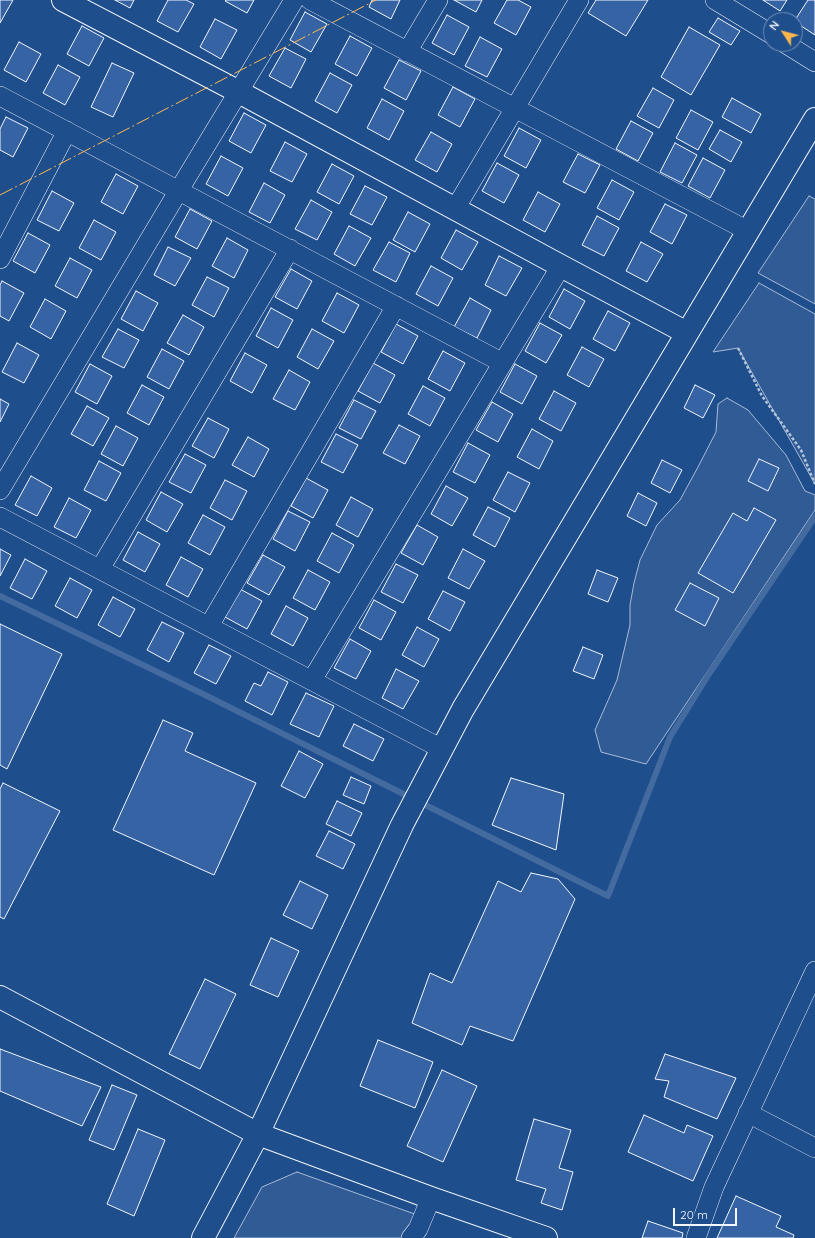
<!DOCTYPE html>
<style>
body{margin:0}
#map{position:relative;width:815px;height:1238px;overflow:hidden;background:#1f4e8c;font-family:Quicksand,sans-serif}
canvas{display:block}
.north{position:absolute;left:763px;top:12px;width:40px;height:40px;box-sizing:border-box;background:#1f4e8c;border:1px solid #7391ba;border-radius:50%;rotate:306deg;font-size:11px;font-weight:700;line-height:16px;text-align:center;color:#f2f6ff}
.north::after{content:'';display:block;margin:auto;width:14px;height:18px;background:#ffb74d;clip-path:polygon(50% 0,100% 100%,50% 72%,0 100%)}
.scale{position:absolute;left:673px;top:1208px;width:64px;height:18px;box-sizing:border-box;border:2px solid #f2f6ff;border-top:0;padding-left:5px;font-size:12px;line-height:14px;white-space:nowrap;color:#f2f6ff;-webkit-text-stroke:3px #1f4e8c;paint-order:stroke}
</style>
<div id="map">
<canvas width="815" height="1238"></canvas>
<div class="north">N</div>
<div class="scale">20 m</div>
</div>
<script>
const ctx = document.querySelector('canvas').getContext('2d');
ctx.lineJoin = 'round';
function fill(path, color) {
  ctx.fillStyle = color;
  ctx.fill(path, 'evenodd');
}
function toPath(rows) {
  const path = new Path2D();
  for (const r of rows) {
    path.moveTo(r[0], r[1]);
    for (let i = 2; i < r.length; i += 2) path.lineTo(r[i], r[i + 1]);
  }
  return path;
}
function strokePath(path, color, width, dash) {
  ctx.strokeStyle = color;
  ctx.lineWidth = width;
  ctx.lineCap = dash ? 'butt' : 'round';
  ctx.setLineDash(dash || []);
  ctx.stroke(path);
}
const built = toPath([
 [809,196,815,199,815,304,758,273,809,196],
 [759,283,815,314,815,484,738,348,713,352,759,283],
 [727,398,748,410,786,455,805,491,815,495,815,510,646,764,601,752,595,730,617,680,630,625,630,605,634,583,640,560,657,525,680,500,698,467,716,432,718,404,727,398],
 [297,1172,423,1217,408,1238,234,1238,262,1187,297,1172]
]);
fill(built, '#305b95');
strokePath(built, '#a8bbd7', 1);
strokePath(toPath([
 [0,596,201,693,608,896,670,737,709,674,815,517]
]), '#446ba0', 6);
const building = toPath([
 [0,0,13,0,0,23,0,0],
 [115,0,134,0,130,8,115,0],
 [168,0,186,0,194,4,178,32,157,21,168,0],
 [226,0,254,0,247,13,225,1,226,0],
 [372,0,400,0,391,19,369,7,372,0],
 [454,0,482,0,476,12,454,0],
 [507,0,518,0,531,7,516,35,494,23,507,0],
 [596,0,648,0,626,36,588,13,596,0],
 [763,0,787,0,780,11,763,0],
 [808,0,815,0,815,35,795,22,795,20,808,0],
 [305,12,327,24,311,52,290,40,305,12],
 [447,15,469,27,454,55,432,43,447,15],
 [718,18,740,31,731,45,709,32,718,18],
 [215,19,237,30,221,59,200,47,215,19],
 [82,26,104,38,89,66,67,54,82,26],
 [689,27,720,45,691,95,661,77,689,27],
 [350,36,372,48,357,76,335,64,350,36],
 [480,37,502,49,487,77,465,66,480,37],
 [19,42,41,54,26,82,4,70,19,42],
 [285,48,306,59,291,88,269,76,285,48],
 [399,60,421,71,406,100,384,88,399,60],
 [112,63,134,73,113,117,91,107,112,63],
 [58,65,80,77,65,105,43,93,58,65],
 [330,73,352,85,337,113,315,101,330,73],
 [453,87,475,99,460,127,438,115,453,87],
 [653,88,674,100,659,128,637,116,653,88],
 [732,98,761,114,751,133,722,117,732,98],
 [382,99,404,111,389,140,367,128,382,99],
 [691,110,713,122,698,150,676,138,691,110],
 [244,113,266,125,251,153,229,141,244,113],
 [6,117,28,128,13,157,0,150,0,129,6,117],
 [631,121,653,133,638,161,616,149,631,121],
 [519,128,541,140,526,168,504,156,519,128],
 [720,130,742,142,731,162,709,149,720,130],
 [431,132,452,144,437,172,415,160,431,132],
 [285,142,307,154,292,182,270,171,285,142],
 [675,143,697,155,682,183,660,172,675,143],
 [578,154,600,165,585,193,563,182,578,154],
 [221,156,243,168,228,196,206,184,221,156],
 [703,158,725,170,710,198,688,186,703,158],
 [497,163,519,175,504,203,482,191,497,163],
 [332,164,354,176,339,204,317,192,332,164],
 [116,174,138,186,123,214,101,202,116,174],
 [612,180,634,192,619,220,597,208,612,180],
 [264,183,285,195,270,223,249,212,264,183],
 [365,186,387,197,372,225,350,214,365,186],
 [52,191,74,203,59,231,37,220,52,191],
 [538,192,560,204,545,232,523,220,538,192],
 [311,200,332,212,317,240,295,229,311,200],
 [665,204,687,215,672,244,650,232,665,204],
 [190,209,212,221,197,249,175,237,190,209],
 [408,212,430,224,415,252,393,240,408,212],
 [597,216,619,228,604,256,582,245,597,216],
 [94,220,116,232,101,260,79,248,94,220],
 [349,226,371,238,355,266,334,254,349,226],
 [456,230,478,242,462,270,441,258,456,230],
 [28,233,50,245,35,273,13,261,28,233],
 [227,238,248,250,234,278,212,266,227,238],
 [389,242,410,253,396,282,373,270,389,242],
 [641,242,663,254,647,282,626,271,641,242],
 [168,247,191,258,175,286,154,275,168,247],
 [499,256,522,268,506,296,485,285,499,256],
 [70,258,92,270,77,298,55,286,70,258],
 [431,266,453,278,438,306,416,294,431,266],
 [291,269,312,281,297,309,275,297,291,269],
 [207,277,229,288,214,317,192,305,207,277],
 [2,281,24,293,9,321,0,316,0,285,2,281],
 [564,289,585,301,570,329,549,317,564,289],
 [136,291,158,303,143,331,121,319,136,291],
 [337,293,359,305,344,333,322,321,337,293],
 [470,298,491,310,477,338,454,327,470,298],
 [45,299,66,311,51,339,30,327,45,299],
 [271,308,293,320,278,348,256,336,271,308],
 [608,311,630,323,615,351,593,339,608,311],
 [183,315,204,327,189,355,167,343,183,315],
 [540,323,562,335,546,363,525,351,540,323],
 [396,324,418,336,403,364,381,352,396,324],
 [118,329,139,340,124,368,102,357,118,329],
 [312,329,334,341,318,369,297,357,312,329],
 [17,343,39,355,24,383,2,372,17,343],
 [582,347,604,359,589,387,567,375,582,347],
 [162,349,184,361,169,389,147,377,162,349],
 [443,351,465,363,450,391,428,379,443,351],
 [245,353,267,365,252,393,230,381,245,353],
 [373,363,395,375,380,403,358,391,373,363],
 [90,364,112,376,97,404,75,392,90,364],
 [515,364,537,376,522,404,500,392,515,364],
 [289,370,310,382,295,410,273,399,289,370],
 [142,385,164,397,149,425,127,413,142,385],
 [695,385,715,395,703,418,684,408,695,385],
 [423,386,445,398,430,426,408,414,423,386],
 [554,391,576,403,561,431,539,419,554,391],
 [0,399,9,404,0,422,0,399],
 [354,400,376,411,361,439,339,428,354,400],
 [492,402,513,414,498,442,476,430,492,402],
 [87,406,109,418,93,446,71,434,87,406],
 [208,418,229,429,214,458,192,446,208,418],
 [399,425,420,436,405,464,383,453,399,425],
 [116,426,138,438,123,466,101,454,116,426],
 [532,429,553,441,539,469,517,457,532,429],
 [336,434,358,445,343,473,321,462,336,434],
 [248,437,269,449,254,477,232,465,248,437],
 [468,443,490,455,475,483,453,472,468,443],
 [185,454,206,465,191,493,169,482,185,454],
 [759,459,779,468,768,491,748,481,759,459],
 [662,460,682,470,670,493,651,483,662,460],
 [99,461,121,473,106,501,84,490,99,461],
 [508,472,530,483,515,512,493,500,508,472],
 [31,476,52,488,37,516,15,505,31,476],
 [306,478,328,490,313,518,291,506,306,478],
 [225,480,247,491,232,520,210,508,225,480],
 [446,486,468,498,452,526,431,514,446,486],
 [161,492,183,504,167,532,146,520,161,492],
 [638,493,657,503,646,526,627,516,638,493],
 [351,497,373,509,358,537,336,525,351,497],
 [69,498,91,510,76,538,54,527,69,498],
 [488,507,510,518,495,547,473,535,488,507],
 [754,508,776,520,733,593,698,573,733,513,747,521,754,508],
 [288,511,310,522,295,551,273,539,288,511],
 [203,515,225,527,210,555,188,543,203,515],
 [417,525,438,537,423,565,401,553,417,525],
 [138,532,160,544,145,572,123,560,138,532],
 [332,533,354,545,339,573,317,561,332,533],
 [0,549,11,555,0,576,0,549],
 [463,549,485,561,469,589,448,578,463,549],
 [263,555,285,567,269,595,247,583,263,555],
 [181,557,203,569,188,597,166,585,181,557],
 [25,559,47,571,32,599,10,588,25,559],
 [396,564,418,575,403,603,381,592,396,564],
 [308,570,330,582,315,610,293,598,308,570],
 [597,570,618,578,608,602,588,594,597,570],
 [70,578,92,590,77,618,55,606,70,578],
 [690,583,719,598,705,626,675,610,690,583],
 [240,589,262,601,247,629,225,617,240,589],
 [443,591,465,602,450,631,428,619,443,591],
 [113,597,135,609,120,637,98,625,113,597],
 [374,600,396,612,381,640,359,628,374,600],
 [286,606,308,618,293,646,271,634,286,606],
 [162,622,184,633,169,662,147,650,162,622],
 [0,624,62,654,7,769,0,765,0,624],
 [417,627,439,639,424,667,402,655,417,627],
 [350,639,371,651,356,679,334,668,350,639],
 [209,645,231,656,216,684,194,673,209,645],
 [583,647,603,655,594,679,573,671,583,647],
 [396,669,419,681,403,709,382,698,396,669],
 [268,672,288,682,272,715,245,701,254,683,261,686,268,672],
 [306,693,334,706,319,737,290,724,306,693],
 [163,720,193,733,185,751,256,783,214,875,113,830,163,720],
 [354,724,384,739,373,761,343,746,354,724],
 [299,751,323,764,305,798,281,786,299,751],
 [351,777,371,786,364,804,343,795,351,777],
 [511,778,564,794,556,850,492,825,511,778],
 [3,783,60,811,4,919,0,917,0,789,3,783],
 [337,801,362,813,351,836,326,824,337,801],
 [329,831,355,844,343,869,316,856,329,831],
 [531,873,558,879,575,899,513,1041,470,1026,462,1045,412,1023,430,973,452,983,498,881,521,892,531,873],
 [300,881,328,895,312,929,283,915,300,881],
 [271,938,299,951,278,997,250,985,271,938],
 [205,979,236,994,200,1069,169,1054,205,979],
 [378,1040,433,1062,415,1108,360,1086,378,1040],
 [0,1049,101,1087,82,1126,0,1091,0,1049],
 [665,1054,736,1078,717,1119,664,1097,669,1081,655,1079,665,1054],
 [442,1070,477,1086,443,1162,407,1146,442,1070],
 [112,1085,137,1095,114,1150,89,1140,112,1085],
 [644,1115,684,1133,687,1125,713,1136,693,1181,628,1152,644,1115],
 [534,1119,571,1130,559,1168,573,1172,562,1210,541,1203,546,1189,516,1180,534,1119],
 [138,1129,165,1140,134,1216,107,1204,138,1129],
 [736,1196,781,1216,776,1227,794,1235,793,1238,717,1238,736,1196],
 [648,1221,683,1233,682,1238,642,1238,648,1221]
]);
fill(building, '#3563a3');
strokePath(building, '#f2f6ff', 1);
const street = toPath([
 [310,0,748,231],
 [715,0,771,34],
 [786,44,815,62],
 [407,52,438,0],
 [0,96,503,363],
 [455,209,579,0],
 [0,259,67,131],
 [0,490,179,190,294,0],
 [0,517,442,749],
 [100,569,290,249],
 [209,626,396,306],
 [312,680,561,266],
 [748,1113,815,1148],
 [411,1238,418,1229,431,1198],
 [696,1238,714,1187,815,971]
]);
const secondary = toPath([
 [63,0,239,92,561,266,687,333],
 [0,997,258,1134,431,1198,546,1238],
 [203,1238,258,1134,402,825,463,709,815,119]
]);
strokePath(street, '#f2f6ff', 20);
strokePath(secondary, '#f2f6ff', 24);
strokePath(toPath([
 [738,348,762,396,801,450,815,484]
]), '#b3c4dc', 2.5, [3, 2]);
strokePath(street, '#1f4e8c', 19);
strokePath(secondary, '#1f4e8c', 22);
strokePath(toPath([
 [0,195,376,0]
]), '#ffb74d', 1, [14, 3, 2, 3]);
</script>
